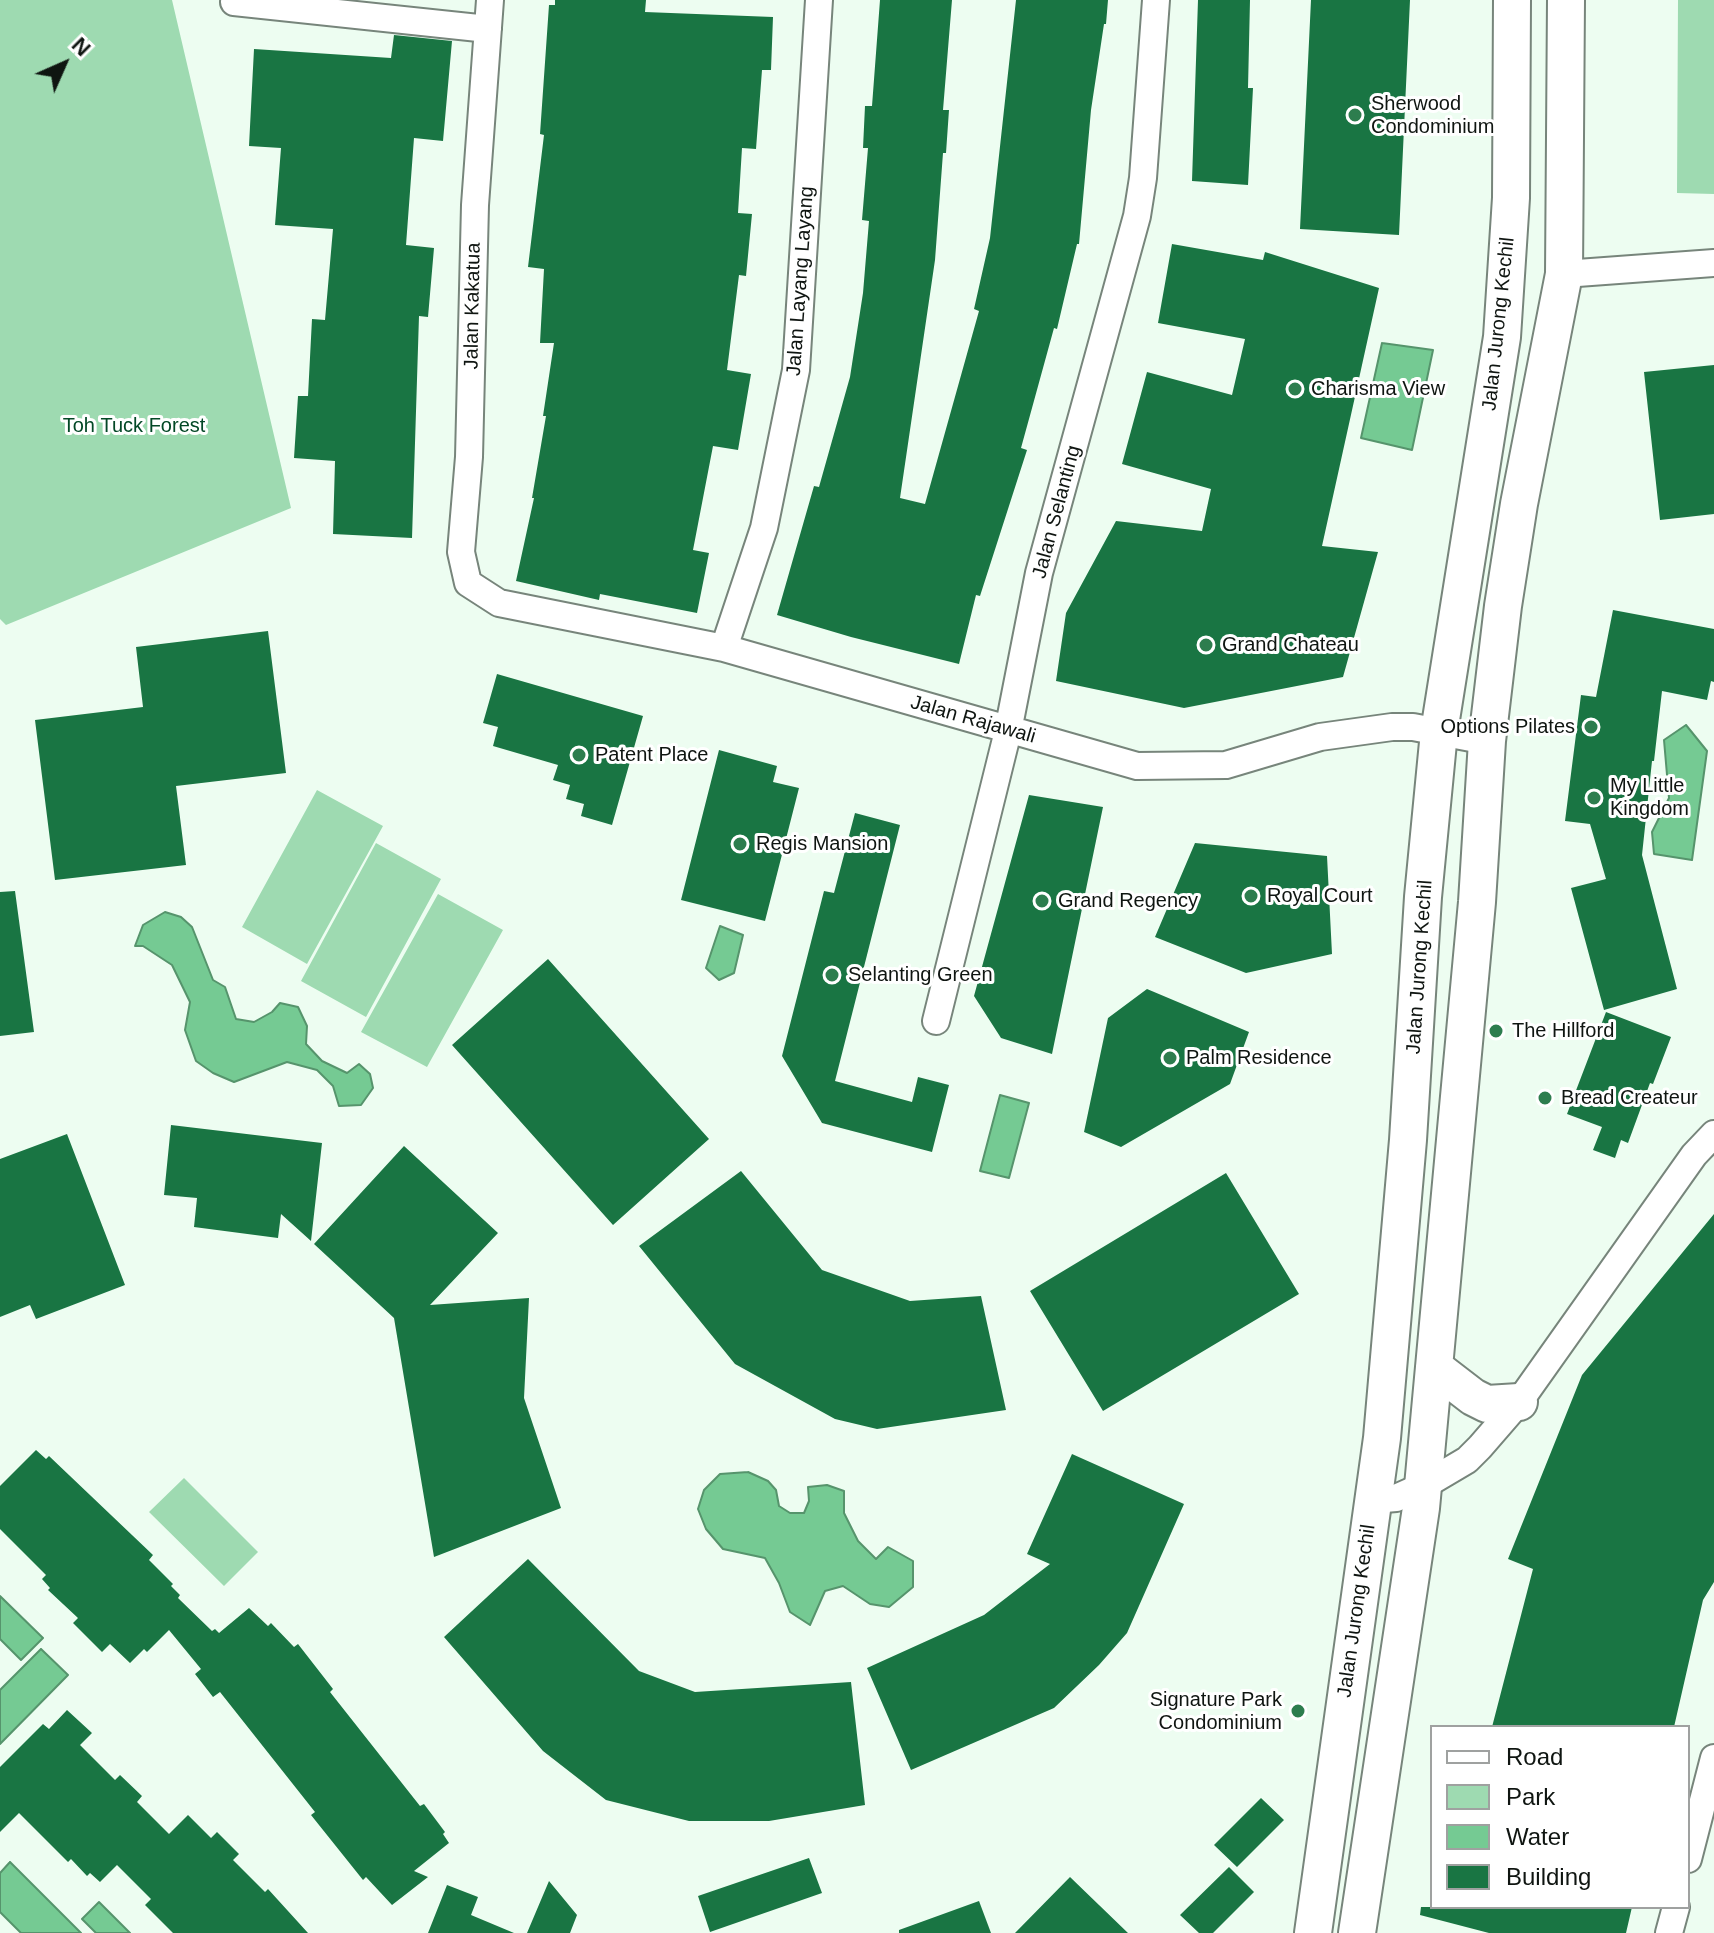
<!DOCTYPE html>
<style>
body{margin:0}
#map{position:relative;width:1714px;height:1933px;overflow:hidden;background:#edfdf1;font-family:Arial,sans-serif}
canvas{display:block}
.legend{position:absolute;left:1430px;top:1725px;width:260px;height:184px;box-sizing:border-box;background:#fff;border:2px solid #9fa1a0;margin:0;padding:10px 14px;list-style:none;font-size:24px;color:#0f1511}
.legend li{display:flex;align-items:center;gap:16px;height:40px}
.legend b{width:40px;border:2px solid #9fa1a0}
.north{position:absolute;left:24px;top:24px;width:80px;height:80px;-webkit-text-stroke:6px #fff;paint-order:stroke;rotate:45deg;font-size:22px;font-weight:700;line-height:32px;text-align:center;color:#0f1511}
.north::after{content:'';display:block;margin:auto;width:28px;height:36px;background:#0f1511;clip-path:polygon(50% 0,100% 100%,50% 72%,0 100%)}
</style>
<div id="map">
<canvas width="1714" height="1933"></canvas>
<ul class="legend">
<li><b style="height:10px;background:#fff"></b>Road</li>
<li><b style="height:22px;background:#9edab1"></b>Park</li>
<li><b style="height:22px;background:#75ca93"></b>Water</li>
<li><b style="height:22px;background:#197543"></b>Building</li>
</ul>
<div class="north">N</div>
</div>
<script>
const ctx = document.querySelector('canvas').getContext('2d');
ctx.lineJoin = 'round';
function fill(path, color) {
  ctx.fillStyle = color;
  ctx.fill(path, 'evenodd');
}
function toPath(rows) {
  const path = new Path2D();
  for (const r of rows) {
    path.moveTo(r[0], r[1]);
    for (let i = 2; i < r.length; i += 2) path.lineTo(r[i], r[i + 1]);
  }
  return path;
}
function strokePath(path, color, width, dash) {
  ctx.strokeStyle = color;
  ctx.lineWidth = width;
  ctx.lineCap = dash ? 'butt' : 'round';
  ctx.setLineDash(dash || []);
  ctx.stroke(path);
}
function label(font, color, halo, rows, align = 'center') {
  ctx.font = font + ' Arial,sans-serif';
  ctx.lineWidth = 6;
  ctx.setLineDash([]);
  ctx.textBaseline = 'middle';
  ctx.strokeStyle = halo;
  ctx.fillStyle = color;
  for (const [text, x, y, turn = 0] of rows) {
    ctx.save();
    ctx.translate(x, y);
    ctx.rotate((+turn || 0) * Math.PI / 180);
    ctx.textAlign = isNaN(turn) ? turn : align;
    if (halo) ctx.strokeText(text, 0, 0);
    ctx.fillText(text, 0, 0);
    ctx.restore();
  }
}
fill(toPath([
 [0,0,172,0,291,508,6,625,0,619],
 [1678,0,1714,0,1714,194,1677,193],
 [317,790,383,826,307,964,242,927],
 [376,843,441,879,366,1017,301,981],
 [438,894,503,930,427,1067,361,1032],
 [184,1478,258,1552,224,1586,149,1512]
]), '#9edab1');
const water = toPath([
 [1382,343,1433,350,1412,450,1361,438,1382,343],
 [1686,725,1707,751,1692,860,1654,854,1652,832,1669,798,1664,740,1686,725],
 [165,912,181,917,192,927,213,980,225,987,236,1019,254,1022,272,1012,280,1003,298,1007,307,1026,306,1044,322,1061,347,1073,359,1064,370,1074,373,1088,361,1105,339,1106,333,1086,317,1070,287,1062,234,1082,213,1073,196,1061,185,1030,190,1002,172,965,143,946,135,946,143,925,165,912],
 [720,926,743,935,734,973,719,980,706,968,720,926],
 [1000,1095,1029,1103,1009,1178,980,1171,1000,1095],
 [748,1472,768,1481,776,1490,779,1506,790,1513,804,1513,809,1501,808,1487,827,1485,844,1491,844,1513,858,1541,876,1559,888,1547,913,1561,913,1587,889,1607,870,1604,843,1586,825,1591,810,1625,790,1612,779,1583,765,1558,723,1549,706,1529,698,1509,704,1490,720,1474,748,1472],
 [0,1596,43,1638,21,1660,0,1639,0,1596],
 [41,1649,68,1675,0,1744,0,1690,41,1649],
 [10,1862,81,1933,21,1933,0,1912,0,1873,10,1862],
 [99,1902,130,1933,96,1933,82,1919,99,1902]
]);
fill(water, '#75ca93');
strokePath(water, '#56946c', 2);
fill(toPath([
 [555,0,646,0,645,12,773,17,771,70,762,70,756,149,742,148,738,213,752,214,746,276,739,275,727,370,751,374,738,450,713,446,693,550,709,553,697,613,600,594,599,600,516,581,534,498,532,498,546,416,543,416,554,343,540,343,544,269,528,267,544,135,540,134,549,5,555,5],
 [880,0,952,0,943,110,949,110,946,153,943,153,935,260,900,498,925,504,979,311,974,309,990,238,1016,0,1108,0,1106,24,1104,24,1091,110,1079,244,1077,244,1057,329,1054,328,1021,448,1027,450,980,596,976,595,959,664,851,637,777,615,814,486,819,487,850,377,863,293,869,221,862,220,868,148,863,148,865,106,872,106],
 [1198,0,1250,0,1248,88,1253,88,1248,185,1192,181],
 [1311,0,1410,0,1399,235,1300,229],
 [394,35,452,41,443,141,414,138,406,245,434,248,428,317,419,316,412,538,333,534,335,461,294,458,298,396,308,396,312,319,325,320,333,229,275,225,281,148,249,146,254,49,391,58],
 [1172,244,1263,260,1265,252,1379,288,1322,546,1378,552,1343,677,1184,708,1056,681,1066,613,1116,521,1202,531,1211,489,1122,464,1147,372,1232,395,1245,339,1158,323],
 [1714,365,1714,514,1660,520,1644,372],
 [1613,610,1714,629,1714,682,1711,681,1707,700,1662,691,1654,761,1652,761,1642,855,1677,989,1604,1010,1571,888,1606,879,1590,824,1565,821,1581,695,1596,697],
 [268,631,286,773,176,786,186,865,55,880,35,720,143,707,136,647],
 [497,674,643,716,612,825,581,816,584,804,566,799,570,785,553,780,558,765,493,746,498,727,483,723],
 [719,750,777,766,773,782,799,788,765,921,681,900],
 [1029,795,1103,807,1052,1054,1001,1038,974,996],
 [855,813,900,825,835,1081,912,1102,918,1077,949,1085,932,1152,822,1123,782,1056,824,891,834,893],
 [1195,843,1327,856,1332,954,1246,973,1155,937],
 [15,891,34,1032,0,1036,0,892],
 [548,959,709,1139,613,1225,452,1045],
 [1147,989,1249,1032,1230,1084,1121,1147,1084,1132,1108,1018],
 [1606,1012,1671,1037,1653,1084,1650,1083,1628,1143,1621,1140,1615,1158,1593,1150,1602,1127,1567,1114],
 [171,1125,322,1143,311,1241,281,1214,278,1238,194,1227,197,1198,164,1195],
 [67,1134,125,1285,36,1319,30,1305,0,1317,0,1159],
 [404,1146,498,1233,430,1305,529,1298,524,1398,561,1508,434,1557,394,1318,314,1244],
 [741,1171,822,1270,910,1301,981,1296,1006,1410,877,1429,835,1419,735,1364,639,1246],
 [1226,1173,1299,1294,1103,1411,1030,1291],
 [1714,1214,1714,1582,1703,1600,1674,1727,1492,1727,1533,1569,1508,1559,1582,1375],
 [36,1450,46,1459,49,1456,153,1555,149,1560,173,1584,171,1586,180,1595,178,1598,212,1631,215,1629,219,1633,249,1608,268,1626,271,1623,294,1647,298,1644,333,1689,330,1692,420,1806,424,1804,445,1832,443,1834,449,1843,414,1871,428,1877,392,1905,366,1877,363,1880,311,1815,315,1812,220,1692,213,1697,195,1674,201,1669,169,1630,147,1652,144,1649,130,1663,110,1644,102,1652,73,1623,78,1618,48,1590,50,1588,42,1579,46,1575,0,1529,0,1486],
 [1072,1454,1184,1504,1127,1633,1099,1665,1054,1708,911,1770,867,1668,984,1615,1050,1564,1027,1554],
 [528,1559,639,1671,695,1692,851,1682,865,1805,769,1821,689,1821,606,1800,543,1751,444,1637],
 [67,1710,92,1733,80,1745,115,1780,120,1775,142,1796,137,1802,169,1834,188,1815,211,1838,217,1832,239,1854,233,1860,265,1892,268,1889,308,1933,173,1933,145,1905,151,1899,117,1865,100,1882,90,1873,87,1876,71,1859,68,1862,19,1813,0,1832,0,1767,43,1724,49,1729],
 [1261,1798,1284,1820,1237,1867,1214,1845],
 [809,1858,822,1893,710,1932,698,1896],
 [1229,1867,1254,1892,1213,1933,1199,1933,1180,1915],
 [1070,1877,1128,1933,1015,1933],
 [549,1881,577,1915,570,1933,527,1933],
 [447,1885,478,1897,471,1915,514,1933,428,1933],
 [979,1901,991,1933,899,1933,899,1930],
 [1421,1907,1632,1907,1626,1933,1489,1933,1420,1915]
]), '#197543');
const minor = toPath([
 [490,0,475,205,469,457,461,552,468,583,499,603,724,648,1137,766,1226,765,1320,737,1392,727,1413,727,1487,741],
 [234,2,488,29],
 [1564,274,1714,263],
 [724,648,764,528,796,370,819,0],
 [936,1021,1008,731,1039,573,1137,216,1143,178,1156,0],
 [1373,1500,1396,1498,1423,1486,1467,1460,1480,1447,1519,1402,1694,1155,1714,1134],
 [1688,1859,1714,1758],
 [1669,1933,1676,1907]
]);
const secondary = toPath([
 [1434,1367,1473,1397,1487,1404,1519,1402],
 [1313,1933,1382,1438,1408,1140,1423,897,1439,732,1502,337,1511,198,1512,0],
 [1357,1933,1421,1508,1477,902,1487,741,1503,606,1519,504,1564,274,1566,0]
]);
strokePath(minor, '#77857b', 30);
strokePath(secondary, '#77857b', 40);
strokePath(minor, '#fff', 26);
strokePath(secondary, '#fff', 36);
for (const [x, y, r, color] of [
 [1355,115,8,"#2d7d4e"],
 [1295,389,8,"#2d7d4e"],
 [1206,645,8,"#2d7d4e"],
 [1591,727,8,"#2d7d4e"],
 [579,755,8,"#2d7d4e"],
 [1594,798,8,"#2d7d4e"],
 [740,844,8,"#2d7d4e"],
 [1251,896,8,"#2d7d4e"],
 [1042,901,8,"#2d7d4e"],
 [832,975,8,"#2d7d4e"],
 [1496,1031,8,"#2d7d4e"],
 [1170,1058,8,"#2d7d4e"],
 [1545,1098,8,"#2d7d4e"],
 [1298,1711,8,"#2d7d4e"]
]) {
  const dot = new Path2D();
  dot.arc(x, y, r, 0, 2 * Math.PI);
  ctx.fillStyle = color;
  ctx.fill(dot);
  strokePath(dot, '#fff', 3);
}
label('20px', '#0f1511', '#fff', [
 ["Sherwood",1371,104],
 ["Condominium",1371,127],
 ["Charisma View",1311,389],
 ["Grand Chateau",1222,645],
 ["Options Pilates",1575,727,"right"],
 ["Patent Place",595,755],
 ["My Little",1610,786],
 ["Kingdom",1610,809],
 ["Regis Mansion",756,844],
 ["Royal Court",1267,896],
 ["Grand Regency",1058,901],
 ["Selanting Green",848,975],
 ["The Hillford",1512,1031],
 ["Palm Residence",1186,1058],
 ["Bread Createur",1561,1098],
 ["Signature Park",1282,1700,"right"],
 ["Condominium",1282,1723,"right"]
], 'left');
label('20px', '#0f1511', '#fff', [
 ["Jalan Layang Layang",801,281,-86],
 ["Jalan Kakatua",473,306,-89],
 ["Jalan Jurong Kechil",1499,324,-84],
 ["Jalan Selanting",1057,512,-75],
 ["Jalan Rajawali",973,720,16],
 ["Jalan Jurong Kechil",1420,967,-86],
 ["Jalan Jurong Kechil",1357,1611,-82]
]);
label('20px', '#034826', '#fff', [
 ["Toh Tuck Forest",134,426]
]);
</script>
